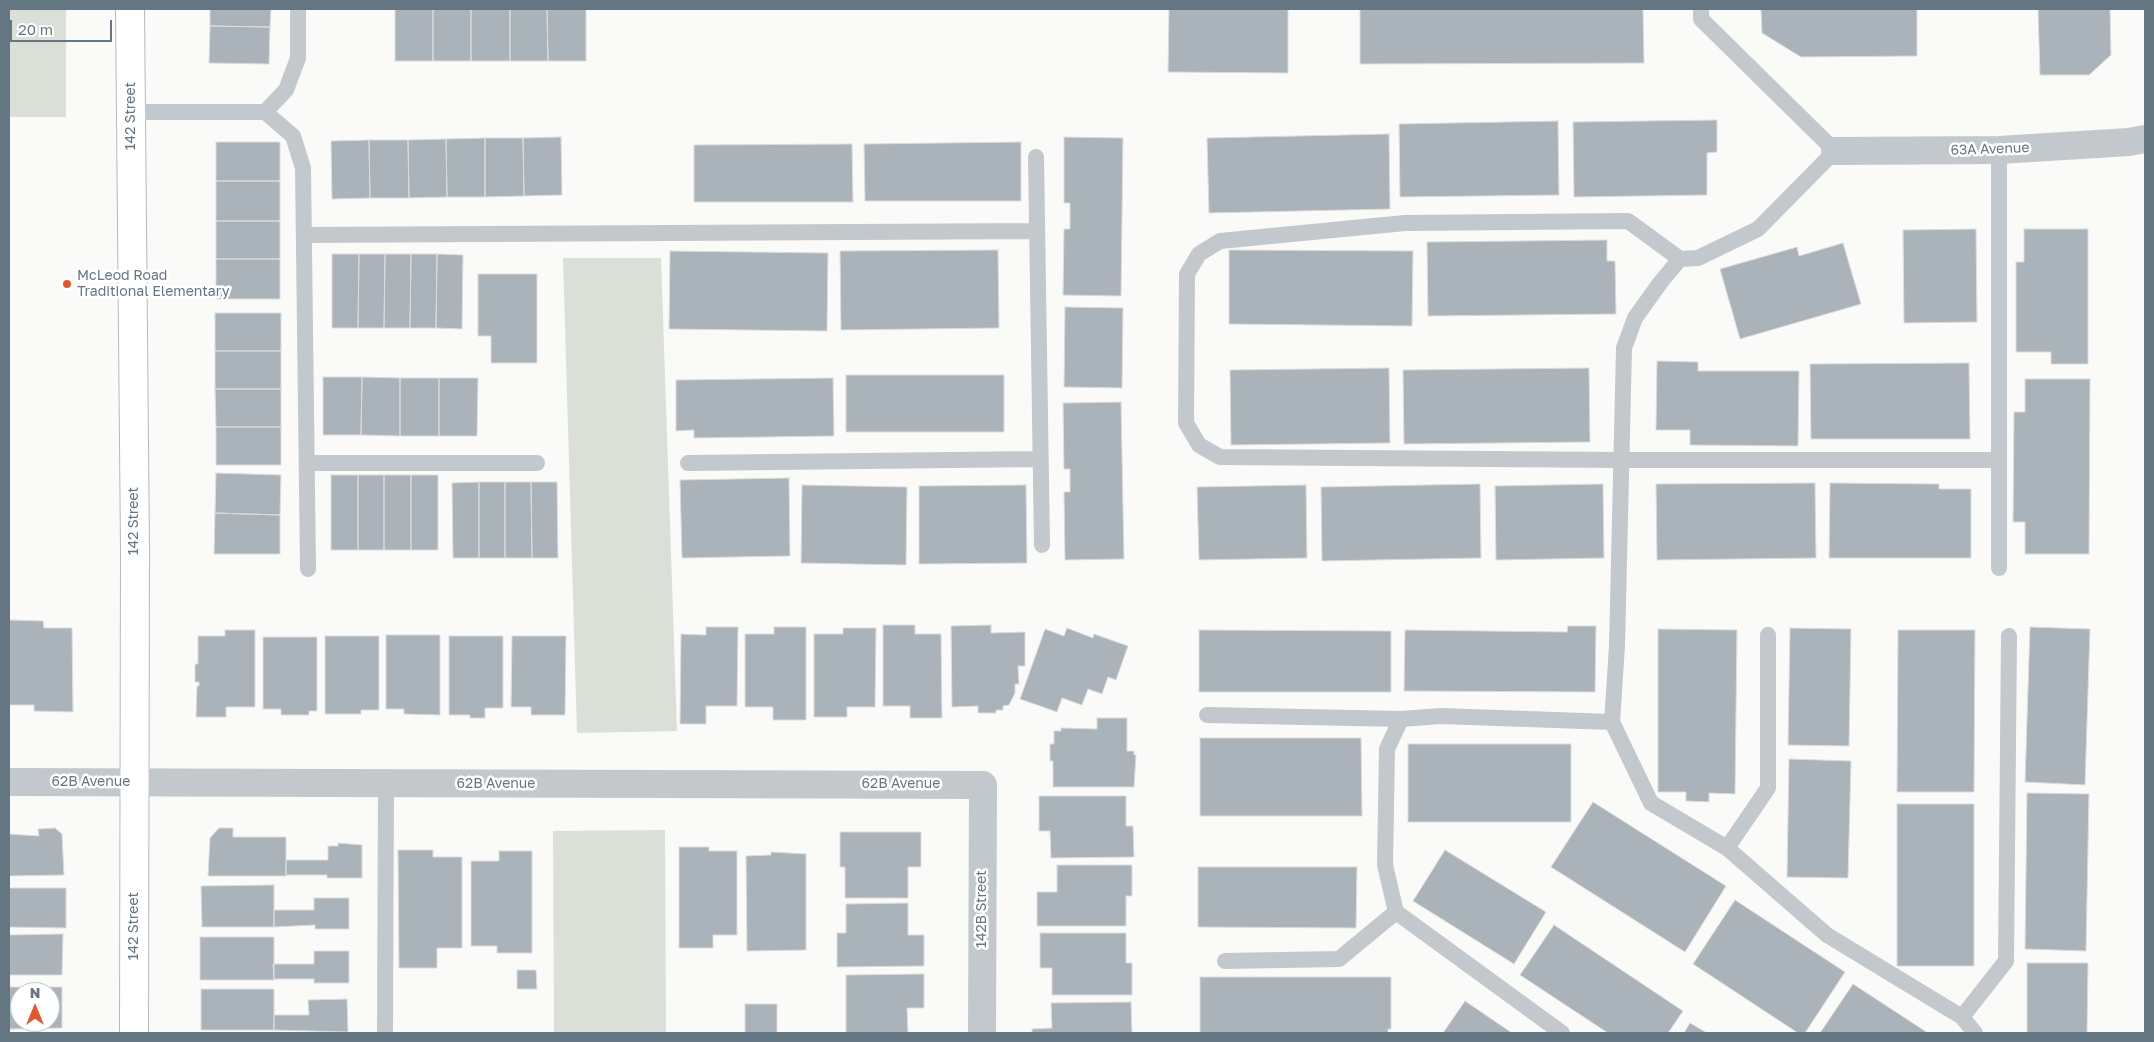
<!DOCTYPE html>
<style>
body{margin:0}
#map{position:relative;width:2154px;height:1042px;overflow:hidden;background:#fafaf8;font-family:"Golos Text",sans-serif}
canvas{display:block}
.frame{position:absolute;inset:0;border:10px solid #657683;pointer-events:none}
.north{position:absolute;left:10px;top:982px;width:50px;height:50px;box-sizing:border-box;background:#fff;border:1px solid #c1c8cd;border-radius:50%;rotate:0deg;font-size:14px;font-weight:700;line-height:20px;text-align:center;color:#657683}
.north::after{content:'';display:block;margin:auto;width:18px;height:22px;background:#e4572e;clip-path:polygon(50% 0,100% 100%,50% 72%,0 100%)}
.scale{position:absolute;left:10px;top:20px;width:102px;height:22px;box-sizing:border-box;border:2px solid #657683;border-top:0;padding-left:6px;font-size:15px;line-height:18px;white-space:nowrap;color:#657683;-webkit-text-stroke:4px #fff;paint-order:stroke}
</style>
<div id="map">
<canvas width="2154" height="1042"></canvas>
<div class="frame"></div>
<div class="north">N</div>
<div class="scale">20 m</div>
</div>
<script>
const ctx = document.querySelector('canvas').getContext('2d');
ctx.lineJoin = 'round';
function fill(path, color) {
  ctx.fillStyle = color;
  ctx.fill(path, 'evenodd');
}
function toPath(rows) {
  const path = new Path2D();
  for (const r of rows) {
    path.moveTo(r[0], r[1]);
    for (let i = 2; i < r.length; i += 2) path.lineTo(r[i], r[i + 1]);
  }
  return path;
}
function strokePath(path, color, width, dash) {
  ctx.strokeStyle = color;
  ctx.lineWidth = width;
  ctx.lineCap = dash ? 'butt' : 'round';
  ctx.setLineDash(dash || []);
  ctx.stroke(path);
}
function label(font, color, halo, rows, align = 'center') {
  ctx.font = font + ' "Golos Text",sans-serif';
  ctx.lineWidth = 5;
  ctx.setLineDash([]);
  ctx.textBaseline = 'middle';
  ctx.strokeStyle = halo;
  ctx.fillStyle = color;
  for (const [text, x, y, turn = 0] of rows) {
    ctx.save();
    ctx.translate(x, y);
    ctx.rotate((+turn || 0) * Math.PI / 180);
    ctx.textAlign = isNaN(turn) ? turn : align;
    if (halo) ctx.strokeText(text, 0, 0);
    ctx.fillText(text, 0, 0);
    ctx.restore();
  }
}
fill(toPath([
 [9,9,66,9,66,117,9,117],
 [563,258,661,258,677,731,577,733],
 [665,830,666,1033,554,1033,553,831]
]), '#dadfd7');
const building = toPath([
 [210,9,271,9,270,27,210,26,210,9],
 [395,9,433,9,433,61,395,61,395,9],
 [433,9,471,9,471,61,433,61,433,9],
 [471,9,510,9,510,61,471,61,471,9],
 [510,9,547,9,548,61,510,61,510,9],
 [547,9,586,9,586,61,548,61,547,9],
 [1169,9,1288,9,1288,73,1168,72,1169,9],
 [1360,9,1643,9,1644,63,1360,64,1360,9],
 [1761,9,1917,9,1917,56,1801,57,1762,33,1761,9],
 [2038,9,2110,9,2111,55,2089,75,2040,75,2038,9],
 [210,26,270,27,269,64,209,63,210,26],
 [1717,120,1717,152,1707,153,1707,195,1574,197,1573,122,1717,120],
 [1558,121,1559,195,1400,197,1399,124,1558,121],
 [1389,134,1390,209,1209,213,1207,138,1389,134],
 [561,137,562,195,524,196,523,138,561,137],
 [1064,137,1123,138,1121,296,1063,295,1064,229,1070,229,1070,203,1064,203,1064,137],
 [485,138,485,197,447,197,446,139,485,138],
 [485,138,523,138,524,196,485,197,485,138],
 [446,139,447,197,409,198,408,140,446,139],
 [369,140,370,198,332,199,331,141,369,140],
 [369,140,408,140,409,198,370,198,369,140],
 [216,142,280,142,280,181,216,181,216,142],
 [1021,142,1021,201,865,201,864,144,1021,142],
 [852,144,853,202,694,202,694,145,852,144],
 [216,181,280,181,280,221,216,221,216,181],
 [216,221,280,221,280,259,216,259,216,221],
 [1976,229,1977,322,1904,323,1903,230,1976,229],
 [2024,229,2088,229,2088,364,2051,364,2051,352,2016,352,2016,262,2024,262,2024,229],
 [1607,240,1607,261,1615,261,1616,314,1428,316,1427,242,1607,240],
 [1843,243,1861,304,1740,339,1720,269,1797,247,1799,256,1843,243],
 [998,250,999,328,841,330,840,251,998,250],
 [1229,250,1413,251,1412,326,1229,324,1229,250],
 [670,251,828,253,827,331,669,329,670,251],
 [332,254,359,254,358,328,332,328,332,254],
 [359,254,385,254,384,328,358,328,359,254],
 [385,254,411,254,410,328,384,328,385,254],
 [411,254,437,254,436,328,410,328,411,254],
 [437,254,463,255,462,329,436,328,437,254],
 [216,259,280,259,280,299,216,299,216,259],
 [478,274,537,274,537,363,491,363,491,336,478,336,478,274],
 [1065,307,1123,308,1122,388,1064,387,1065,307],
 [215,313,281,313,281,351,215,351,215,313],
 [215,351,281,351,281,389,215,389,215,351],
 [1657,361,1698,362,1698,371,1799,371,1798,446,1690,445,1690,430,1656,430,1657,361],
 [1969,363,1970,439,1811,439,1810,364,1969,363],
 [1389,368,1390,443,1231,445,1230,370,1389,368],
 [1589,368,1590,442,1404,444,1403,370,1589,368],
 [846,375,1004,375,1004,432,846,432,846,375],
 [323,377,362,377,361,435,323,435,323,377],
 [362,377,400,378,400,436,361,435,362,377],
 [400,378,439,378,439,436,400,436,400,378],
 [439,378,478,378,477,436,439,436,439,378],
 [833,378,834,436,694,438,694,430,676,431,676,380,833,378],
 [2025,379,2090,379,2089,554,2025,554,2025,522,2013,522,2014,412,2025,412,2025,379],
 [215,389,281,389,281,427,216,427,215,389],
 [1121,402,1124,559,1065,560,1064,492,1070,492,1070,469,1064,469,1063,403,1121,402],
 [216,427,281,427,281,465,216,465,216,427],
 [216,473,281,475,280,515,215,513,216,473],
 [331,475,358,475,358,550,331,550,331,475],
 [358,475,384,475,384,550,358,550,358,475],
 [384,475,411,475,411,550,384,550,384,475],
 [411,475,438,475,438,550,411,550,411,475],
 [789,478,790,556,682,558,680,480,789,478],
 [479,482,505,482,505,558,479,558,479,482],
 [479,482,479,558,453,558,452,483,479,482],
 [505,482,531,482,532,558,505,558,505,482],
 [531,482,557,482,558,558,532,558,531,482],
 [1815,483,1816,558,1657,560,1656,484,1815,483],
 [1830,483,1939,484,1939,489,1971,489,1971,558,1829,558,1830,483],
 [1480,484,1481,558,1322,561,1321,487,1480,484],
 [1603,484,1604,558,1496,560,1495,486,1603,484],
 [802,485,907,487,906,565,801,563,802,485],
 [1026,485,1027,563,919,564,919,486,1026,485],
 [1306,485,1307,558,1199,560,1197,487,1306,485],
 [215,513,280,515,280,554,214,554,215,513],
 [9,620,43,621,44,628,72,628,73,712,34,711,34,705,9,705,9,620],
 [883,625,915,625,915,634,941,634,942,718,910,718,910,706,883,706,883,625],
 [991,625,991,633,1025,632,1025,666,1018,666,1019,684,1015,684,1015,693,1009,705,1003,706,1003,710,996,710,996,713,978,713,978,706,952,707,951,626,991,625],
 [1568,626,1596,626,1595,692,1404,691,1405,630,1567,632,1568,626],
 [706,627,738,627,737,706,706,706,706,724,680,724,681,634,706,635,706,627],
 [774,627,806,627,806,720,773,720,773,707,745,707,745,634,774,634,774,627],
 [2030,627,2090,629,2085,785,2025,782,2030,627],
 [843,628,876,628,875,707,847,707,847,717,814,717,814,634,843,634,843,628],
 [1067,628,1093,638,1094,634,1128,646,1116,680,1108,677,1102,694,1088,689,1082,705,1062,698,1057,712,1020,699,1045,629,1064,636,1067,628],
 [1790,628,1851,629,1849,746,1788,745,1790,628],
 [1658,629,1737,630,1735,794,1709,793,1709,802,1686,801,1686,792,1658,792,1658,629],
 [225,630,255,630,255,707,226,707,226,717,196,717,197,686,199,686,199,682,195,682,195,664,198,664,198,636,225,636,225,630],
 [1199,630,1391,631,1391,692,1199,692,1199,630],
 [1898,630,1975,630,1974,792,1897,792,1898,630],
 [386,635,440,635,440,715,404,714,404,709,386,709,386,635],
 [325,636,379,636,379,710,361,710,361,714,325,714,325,636],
 [449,636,503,636,503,708,485,708,485,718,470,718,470,715,449,715,449,636],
 [512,636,566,636,565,715,531,715,531,707,511,707,512,636],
 [263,637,317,637,317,711,309,711,309,715,281,715,281,709,263,709,263,637],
 [1097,718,1127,718,1127,751,1134,751,1134,755,1136,755,1134,787,1053,787,1053,761,1050,761,1050,744,1054,744,1054,731,1061,731,1061,728,1097,729,1097,718],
 [1200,738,1361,738,1362,816,1200,816,1200,738],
 [1408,744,1571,744,1571,822,1408,822,1408,744],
 [1789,759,1851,761,1848,878,1787,877,1789,759],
 [2027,793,2089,794,2086,951,2025,949,2027,793],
 [1039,796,1126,796,1126,826,1133,826,1134,857,1051,858,1050,831,1039,831,1039,796],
 [1593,802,1726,886,1685,952,1551,867,1593,802],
 [1897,804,1974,804,1974,966,1897,966,1897,804],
 [55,828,62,834,64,875,9,876,9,834,39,836,38,829,55,828],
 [219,828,233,828,233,837,286,837,286,876,208,876,210,838,219,828],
 [840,832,921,832,921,867,908,867,908,898,845,898,845,867,840,867,840,832],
 [338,843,362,845,362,878,327,878,327,875,286,875,286,860,328,860,328,846,338,846,338,843],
 [679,847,709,847,709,851,737,851,737,935,713,935,713,948,679,948,679,847],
 [398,850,433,850,433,857,462,857,462,948,437,948,437,968,399,968,398,850],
 [1445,850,1546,912,1514,964,1413,901,1445,850],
 [499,851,532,851,532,953,497,953,497,946,471,946,471,861,499,861,499,851],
 [771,852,806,854,806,950,747,951,746,856,771,855,771,852],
 [1057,865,1132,865,1132,896,1126,896,1126,926,1037,926,1037,892,1057,892,1057,865],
 [1198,867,1357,867,1356,928,1198,927,1198,867],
 [274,885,274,927,202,927,201,886,274,885],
 [9,888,66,888,66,928,9,927,9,888],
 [314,898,349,898,349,929,315,929,315,925,274,927,274,910,314,910,314,898],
 [1735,900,1845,972,1805,1033,1798,1033,1693,964,1735,900],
 [908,903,908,935,924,935,924,966,837,967,837,933,846,933,846,904,908,903],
 [1554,925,1683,1011,1668,1033,1608,1033,1520,975,1554,925],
 [1040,933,1126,933,1126,963,1132,963,1132,995,1052,995,1052,968,1040,968,1040,933],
 [63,934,62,975,9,975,9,935,63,934],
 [200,937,274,937,274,980,200,980,200,937],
 [314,951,349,951,349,983,314,983,314,979,274,979,273,964,314,964,314,951],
 [2027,963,2088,963,2087,1033,2027,1033,2027,963],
 [517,970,536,970,537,989,517,989,517,970],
 [924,974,924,1008,907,1008,908,1033,846,1033,846,975,924,974],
 [1200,977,1391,977,1391,1029,1388,1029,1388,1033,1200,1033,1200,977],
 [1853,984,1928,1033,1820,1033,1853,984],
 [9,987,62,987,62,1028,9,1029,9,987],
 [20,992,50,992,50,1022,20,1022,20,992],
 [201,989,274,989,274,1030,201,1030,201,989],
 [347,999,348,1032,274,1030,274,1015,309,1015,308,1000,347,999],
 [1465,1001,1512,1033,1443,1033,1465,1001],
 [1131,1002,1132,1033,1032,1033,1032,1029,1052,1028,1051,1003,1131,1002],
 [745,1004,777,1004,777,1033,745,1033,745,1004],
 [1690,1023,1707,1033,1684,1033,1690,1023]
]);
fill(building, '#aab3b9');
strokePath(building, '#dcdcda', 1);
const secondary = toPath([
 [130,9,135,550,134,1033]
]);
strokePath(secondary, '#b3babf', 30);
strokePath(toPath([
 [1701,9,1701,19,1835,151,1758,229,1698,258,1680,259,1660,283,1635,318,1624,348,1617,646,1612,722,1651,803,1727,848,1827,935,1962,1017,1975,1033],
 [131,112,265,112,293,136,303,168,308,569],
 [265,112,286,90,298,58,298,9],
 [1036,157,1042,545],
 [304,235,1036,231],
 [1680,259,1628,221,1405,223,1220,241,1199,254,1187,274,1186,423,1199,445,1220,457,1622,460,1999,460],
 [307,463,537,463],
 [688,463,1040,459],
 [1999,568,1999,150],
 [1207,715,1401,719],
 [1727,848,1768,788,1768,635],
 [1225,961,1339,959,1396,912],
 [1962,1017,2006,961,2009,636],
 [385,1033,386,783],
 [1562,1033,1396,912,1385,865,1387,749,1401,719,1441,716,1612,722]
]), '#c3c8cc', 16);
strokePath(toPath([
 [1835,151,1999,150,2129,142,2145,139],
 [9,782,983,785,982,1033]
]), '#c3c8cc', 28);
strokePath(secondary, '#fff', 28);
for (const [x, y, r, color] of [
 [67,284,5,"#e4572e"]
]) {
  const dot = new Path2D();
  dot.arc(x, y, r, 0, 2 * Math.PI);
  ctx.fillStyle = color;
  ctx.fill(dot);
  strokePath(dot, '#fff', 2);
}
label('14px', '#657683', '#fff', [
 ["142 Street",131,116,-90],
 ["63A Avenue",1990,149,-2],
 ["142 Street",134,521,-90],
 ["62B Avenue",91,782],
 ["62B Avenue",496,784],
 ["62B Avenue",901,784],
 ["142B Street",982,909,-90],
 ["142 Street",134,926,-90]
]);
label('14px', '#657683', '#fff', [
 ["McLeod Road",77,276],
 ["Traditional Elementary",77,292]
], 'left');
</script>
